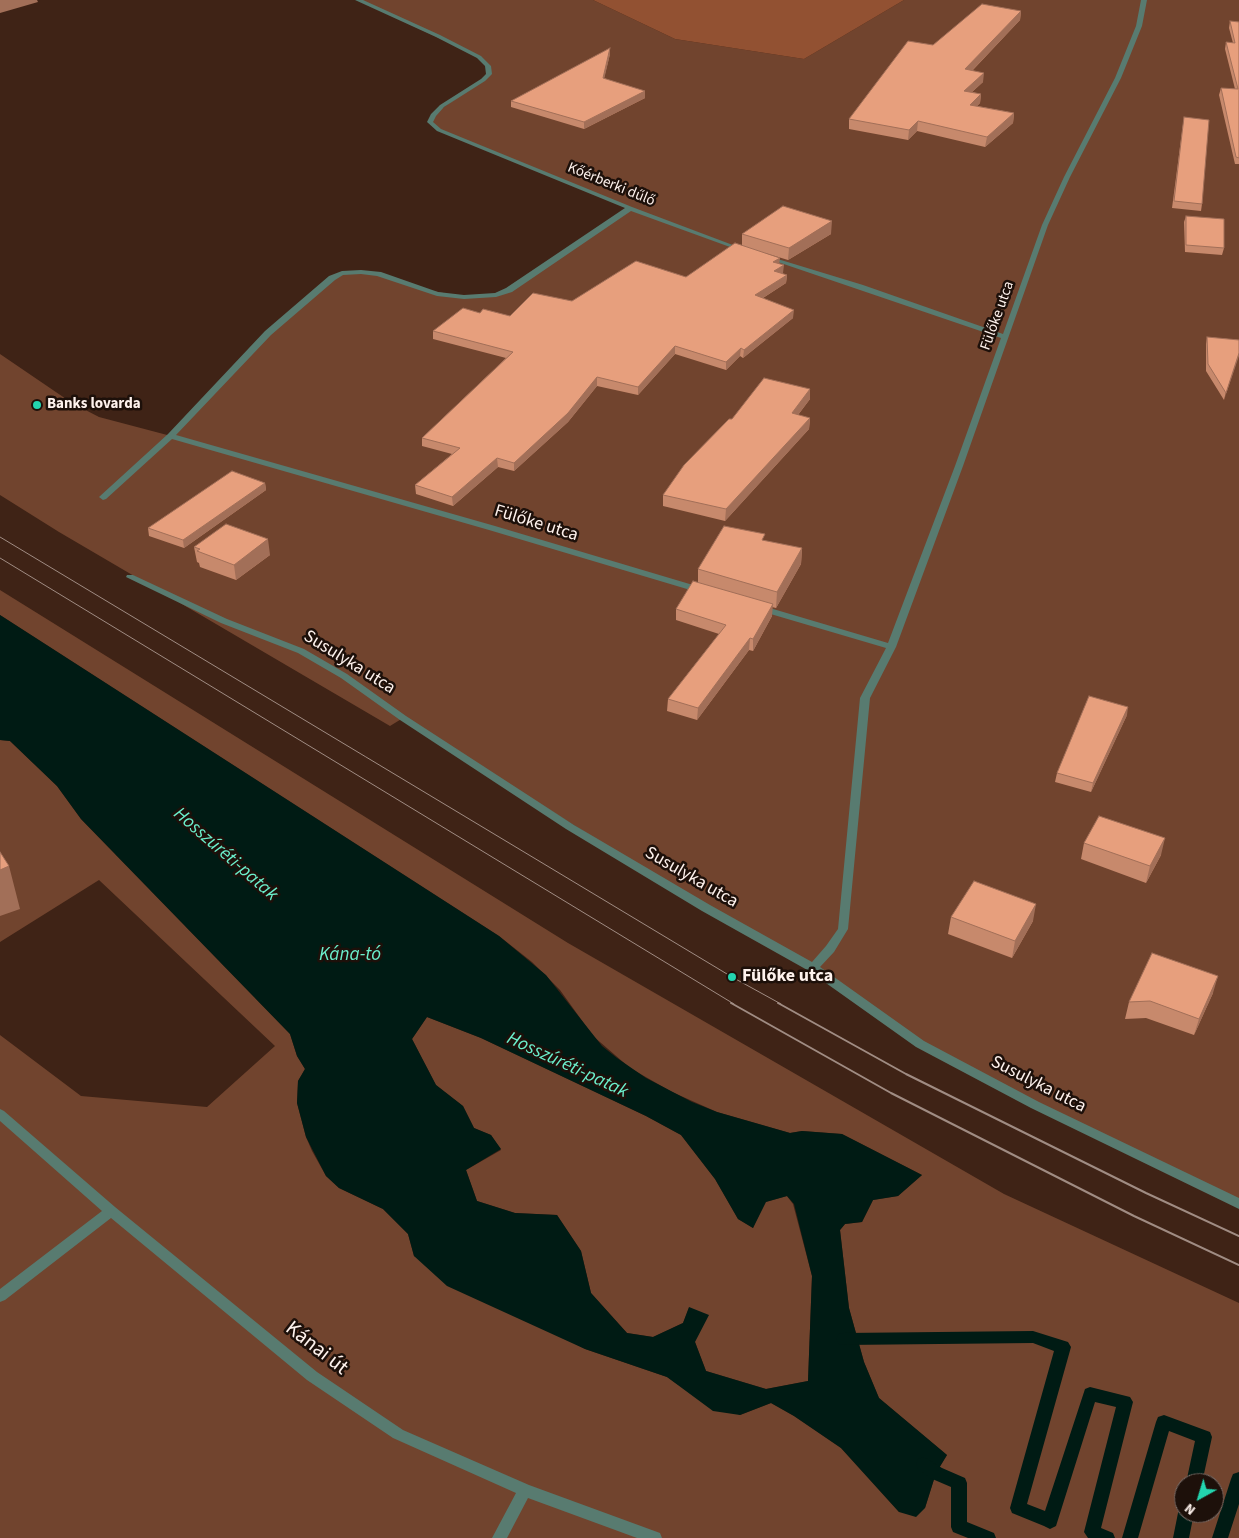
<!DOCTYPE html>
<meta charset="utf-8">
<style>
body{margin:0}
#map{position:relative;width:1239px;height:1538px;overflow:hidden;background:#3f2316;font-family:"Source Sans 3",sans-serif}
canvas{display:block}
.north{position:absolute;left:1174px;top:1473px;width:50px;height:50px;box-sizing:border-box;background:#1d100a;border:1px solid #776a65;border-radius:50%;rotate:219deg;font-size:14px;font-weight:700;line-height:20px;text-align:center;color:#fef2ed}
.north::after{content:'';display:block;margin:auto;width:18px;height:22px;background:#23d5af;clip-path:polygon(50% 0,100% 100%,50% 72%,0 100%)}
</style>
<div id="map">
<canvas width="1239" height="1538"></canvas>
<div class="north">N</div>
</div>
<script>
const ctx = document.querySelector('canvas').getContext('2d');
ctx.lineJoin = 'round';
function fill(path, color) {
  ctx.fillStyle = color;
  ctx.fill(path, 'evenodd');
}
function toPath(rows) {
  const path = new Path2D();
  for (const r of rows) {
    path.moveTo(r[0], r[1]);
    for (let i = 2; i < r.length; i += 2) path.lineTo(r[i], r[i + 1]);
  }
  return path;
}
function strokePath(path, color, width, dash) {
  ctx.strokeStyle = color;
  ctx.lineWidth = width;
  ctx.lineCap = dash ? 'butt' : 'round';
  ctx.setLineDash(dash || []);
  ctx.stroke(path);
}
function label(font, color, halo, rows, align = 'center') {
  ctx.font = font + ' "Source Sans 3",sans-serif';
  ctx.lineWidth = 5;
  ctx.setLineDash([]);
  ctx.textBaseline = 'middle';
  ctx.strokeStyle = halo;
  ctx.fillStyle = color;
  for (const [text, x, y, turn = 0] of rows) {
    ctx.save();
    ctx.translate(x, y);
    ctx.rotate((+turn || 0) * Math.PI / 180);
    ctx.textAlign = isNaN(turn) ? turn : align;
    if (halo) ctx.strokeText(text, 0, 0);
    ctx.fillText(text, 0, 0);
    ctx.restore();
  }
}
fill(toPath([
 [358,0,593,0,675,39,804,59,904,0,1239,0,1239,1204,920,1044,813,968,706,908,403,718,390,726,59,532,0,495,0,354,72,403,99,417,171,436,268,333,342,273,378,274,413,287,464,297,496,295,629,208,439,130,430,122,433,115,489,74,488,66,479,57],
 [0,590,568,943,1004,1194,1239,1303,1239,1538,0,1538,0,1035,81,1096,207,1107,275,1046,99,880,0,942,0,740,10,741,57,786,81,819,290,1034,297,1056,305,1069,298,1081,297,1103,306,1137,312,1151,326,1176,339,1188,383,1209,408,1234,414,1256,585,1349,667,1377,677,1384,740,1415,771,1403,794,1416,841,1448,899,1512,925,1508,936,1473,947,1455,879,1398,864,1362,849,1308,840,1230,845,1224,862,1222,873,1200,898,1196,922,1175,842,1134,802,1131,790,1133,717,1112,672,1092,630,1068,593,1036,560,990,532,962,499,936,0,615],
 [1184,1483,1214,1483,1214,1513,1184,1513],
 [427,1017,481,1038,646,1116,681,1135,715,1179,738,1219,753,1228,765,1202,787,1196,793,1204,812,1276,808,1381,766,1389,706,1371,695,1342,689,1308,683,1323,653,1337,627,1333,591,1293,581,1251,557,1215,515,1213,477,1201,466,1170,501,1150,491,1135,474,1128,463,1106,436,1085,412,1039]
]), '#71442e');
fill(toPath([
 [593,0,904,0,804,59,675,39]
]), '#925132');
fill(toPath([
 [0,615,499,936,546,975,602,1046,617,1058,646,1078,692,1102,717,1112,790,1133,802,1131,842,1134,922,1175,898,1196,873,1200,862,1222,845,1224,840,1230,849,1308,864,1362,879,1398,947,1455,936,1473,925,1508,916,1517,899,1512,841,1448,794,1416,771,1403,740,1415,713,1411,667,1377,585,1349,447,1286,414,1256,408,1234,383,1209,339,1188,326,1176,306,1137,297,1103,298,1081,305,1069,297,1056,290,1034,81,819,57,786,10,741,0,740],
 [427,1017,481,1038,646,1116,681,1135,715,1179,738,1219,753,1228,766,1202,787,1196,794,1204,812,1276,808,1381,766,1389,706,1371,695,1342,709,1315,689,1307,683,1323,653,1337,627,1333,591,1293,581,1251,557,1215,515,1213,477,1201,466,1170,501,1149,491,1135,474,1128,463,1106,436,1085,412,1039]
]), '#001b14');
fill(toPath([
 [1033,1331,1068,1342,1071,1347,1027,1504,1045,1511,1085,1389,1090,1387,1130,1397,1133,1402,1101,1528,1113,1533,1115,1538,1088,1538,1084,1532,1116,1407,1095,1402,1056,1526,1050,1529,1044,1526,1012,1513,1010,1508,1054,1351,1033,1343,844,1345,839,1344,836,1339,839,1334,844,1333,1033,1331],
 [1164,1415,1210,1432,1212,1437,1202,1483,1186,1483,1195,1441,1169,1431,1138,1538,1122,1538,1156,1422,1158,1417,1164,1415],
 [924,1457,942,1468,965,1478,967,1483,967,1522,994,1533,996,1538,968,1538,953,1532,951,1527,951,1487,930,1478,918,1469,916,1464,918,1459,924,1457],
 [1239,1472,1239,1504,1228,1538,1212,1538,1231,1479,1233,1474,1239,1472],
 [1184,1506,1184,1513,1194,1513,1189,1538,1173,1538,1178,1513,1180,1508,1184,1506]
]), '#001b14');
fill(toPath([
 [355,0,363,0,440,35,481,56,491,66,492,74,485,81,444,107,436,116,433,122,441,129,632,207,746,250,741,251,631,211,512,292,496,297,464,299,437,296,377,276,361,274,343,275,335,280,271,335,176,435,495,526,703,588,704,590,703,592,697,592,489,530,172,439,106,499,103,500,99,497,168,434,265,331,329,276,342,271,361,270,381,272,438,292,464,295,495,293,506,288,625,208,437,131,427,122,431,114,440,105,481,79,486,74,485,66,477,58,436,37,355,0],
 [1141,0,1147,0,1142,26,1121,78,1070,177,1048,225,963,466,896,647,870,698,848,929,834,952,820,967,924,1041,1039,1102,1239,1198,1239,1209,1031,1108,916,1047,809,971,702,911,566,829,400,720,341,678,298,653,221,623,126,577,127,575,133,575,227,619,304,649,347,674,406,716,574,825,710,905,812,962,826,946,838,929,860,698,886,648,757,610,755,608,757,606,763,606,888,643,955,466,1001,338,766,258,771,257,863,285,1003,334,1042,225,1064,177,1115,78,1136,26,1141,0],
 [0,1109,4,1111,115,1207,317,1372,403,1430,529,1485,660,1533,662,1538,637,1538,528,1498,507,1538,492,1538,516,1493,393,1438,307,1380,111,1218,5,1300,0,1302,0,1289,102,1211,0,1121,0,1109]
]), '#587b70');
strokePath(toPath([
 [0,537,732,977,781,1004],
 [0,558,734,1004]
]), '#a08c83', 1);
strokePath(toPath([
 [731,1003,891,1093,1134,1216,1239,1265],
 [778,1003,906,1074,1146,1193,1239,1236]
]), '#a08c83', 2);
fill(toPath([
 [1021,11,1020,20,972,71,983,82,972,92,981,94,980,103,977,106,1014,113,1013,123,985,147,917,131,908,140,849,129,849,119,933,45],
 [1230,21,1239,22,1239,164,1235,164,1219,95,1221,88,1235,89,1225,49,1226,42,1233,43,1229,28],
 [610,54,604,78,645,98,584,129,511,107,511,101],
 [1183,124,1202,204,1201,211,1172,208],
 [1186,216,1224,248,1222,255,1185,252,1184,222],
 [742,234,831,234,788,260,765,253,779,264,783,273,782,274,787,275,786,283,763,298,793,318,743,358,740,356,726,370,675,354,638,395,597,386,568,422,514,471,498,467,453,506,416,494,415,485,452,454,422,446,422,438,506,358,433,339,433,331,480,313,510,316,572,301,686,277,742,246],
 [1207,337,1239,340,1224,400,1206,371,1206,344],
 [810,389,810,399,798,415,810,418,809,429,725,521,663,506,663,495,732,419],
 [265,483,266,490,184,548,149,536,148,528],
 [764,541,802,548,801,564,776,608,772,607,772,616,753,651,749,650,697,720,667,711,668,699,719,634,676,620,676,609,698,582,698,569],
 [194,547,270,555,236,580,200,567,199,563,197,562],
 [1127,715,1091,792,1055,782,1057,773],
 [1084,843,1161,855,1146,883,1081,859],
 [951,917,1033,921,1012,958,948,934],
 [1213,993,1194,1035,1146,1018,1125,1019,1129,1002]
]), '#c7896c');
fill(toPath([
 [0,0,37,0,38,2,0,13],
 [1021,11,1020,20,964,79,965,69],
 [610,48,610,54,603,84,603,78],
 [984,73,983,82,963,100,964,91],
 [645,91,645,98,584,129,584,122],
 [981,94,980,103,969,114,970,105],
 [1014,113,1013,123,985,147,987,137],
 [918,121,917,131,908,140,909,130],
 [832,221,831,234,788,260,789,248],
 [780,258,779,266,773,262],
 [784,265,783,273,774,279,774,271],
 [787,275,786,283,755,303,755,295],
 [794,310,793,318,743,358,744,350],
 [675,346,675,354,638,395,638,387],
 [741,348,740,356,726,370,726,362],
 [1239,353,1239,356,1224,400,1226,393],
 [597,377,597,386,568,422,514,471,514,463],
 [810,389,810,399,791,424,792,413],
 [810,418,809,429,725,521,726,509],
 [497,458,498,467,453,506,452,497],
 [265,483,266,490,184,548,183,540],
 [268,539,270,555,236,580,234,565],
 [802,548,801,564,776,608,777,592],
 [773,604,772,616,753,651,753,639],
 [750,638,749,650,697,720,698,708],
 [1128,707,1127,715,1091,792,1093,783],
 [1165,838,1161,855,1146,883,1150,866],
 [9,866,20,909,0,916,0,870],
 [1036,904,1033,921,1012,958,1015,941],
 [1218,976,1213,993,1194,1035,1199,1019]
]), '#a26f58');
const building = toPath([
 [982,4,1021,11,965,69,984,73,964,91,981,94,970,105,1014,113,987,137,918,121,909,130,849,119,908,41,933,45,982,4],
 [1230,21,1239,22,1239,158,1236,157,1221,88,1238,89,1226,42,1235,43,1230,21],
 [610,48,603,78,645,91,584,122,511,101,610,48],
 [1184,117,1209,120,1202,204,1174,201,1184,117],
 [783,206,832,221,789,248,742,234,783,206],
 [1186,216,1224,219,1224,248,1186,245,1186,216],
 [735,243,780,258,773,262,784,265,774,271,787,275,755,295,794,310,744,350,741,348,726,362,675,346,638,387,597,377,568,413,514,463,497,458,452,497,415,485,460,448,422,438,513,352,433,331,463,308,480,313,483,309,510,316,533,293,572,301,636,261,686,277,735,243],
 [1207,337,1239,340,1239,353,1226,393,1208,364,1207,337],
 [764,378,810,389,792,413,810,418,726,509,663,495,684,465,729,419,732,419,764,378],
 [232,471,265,483,183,540,148,528,232,471],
 [226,524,268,539,234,565,197,551,200,549,194,547,226,524],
 [724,526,765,534,762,540,802,548,777,592,698,569,724,526],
 [693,581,773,604,753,639,750,638,698,708,668,699,726,625,676,609,693,581],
 [1089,696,1128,707,1093,783,1057,773,1089,696],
 [1099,816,1165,838,1150,866,1084,843,1099,816],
 [0,852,9,866,0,870,0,852],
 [974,881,1036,904,1015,941,951,917,974,881],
 [1152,953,1218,976,1199,1019,1150,1001,1129,1002,1152,953]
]);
fill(building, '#e79f7d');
strokePath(building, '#a26f58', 1);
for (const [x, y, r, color] of [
 [37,405,5,"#23d5af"],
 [732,977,5,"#23d5af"]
]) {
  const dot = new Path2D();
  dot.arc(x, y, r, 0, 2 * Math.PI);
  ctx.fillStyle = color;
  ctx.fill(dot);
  strokePath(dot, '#1d100a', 2);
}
label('15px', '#fef2ed', '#1d100a', [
 ["Kőérberki dűlő",611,185,22],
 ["Fülőke utca",998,316,-70]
]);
label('bold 15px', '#fef2ed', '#1d100a', [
 ["Banks lovarda",47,405]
], 'left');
label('18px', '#fef2ed', '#1d100a', [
 ["Fülőke utca",536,524,17],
 ["Susulyka utca",349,663,32],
 ["Susulyka utca",691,878,30],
 ["Susulyka utca",1038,1085,27]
]);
label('bold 18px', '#fef2ed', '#1d100a', [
 ["Fülőke utca",742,977]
], 'left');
label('italic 19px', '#6befcc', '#1d100a', [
 ["Hosszúréti-patak",225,855,41],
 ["Kána-tó",350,956],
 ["Hosszúréti-patak",567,1066,25]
]);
label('21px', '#fef2ed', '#1d100a', [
 ["Kánai út",316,1349,38]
]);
</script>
